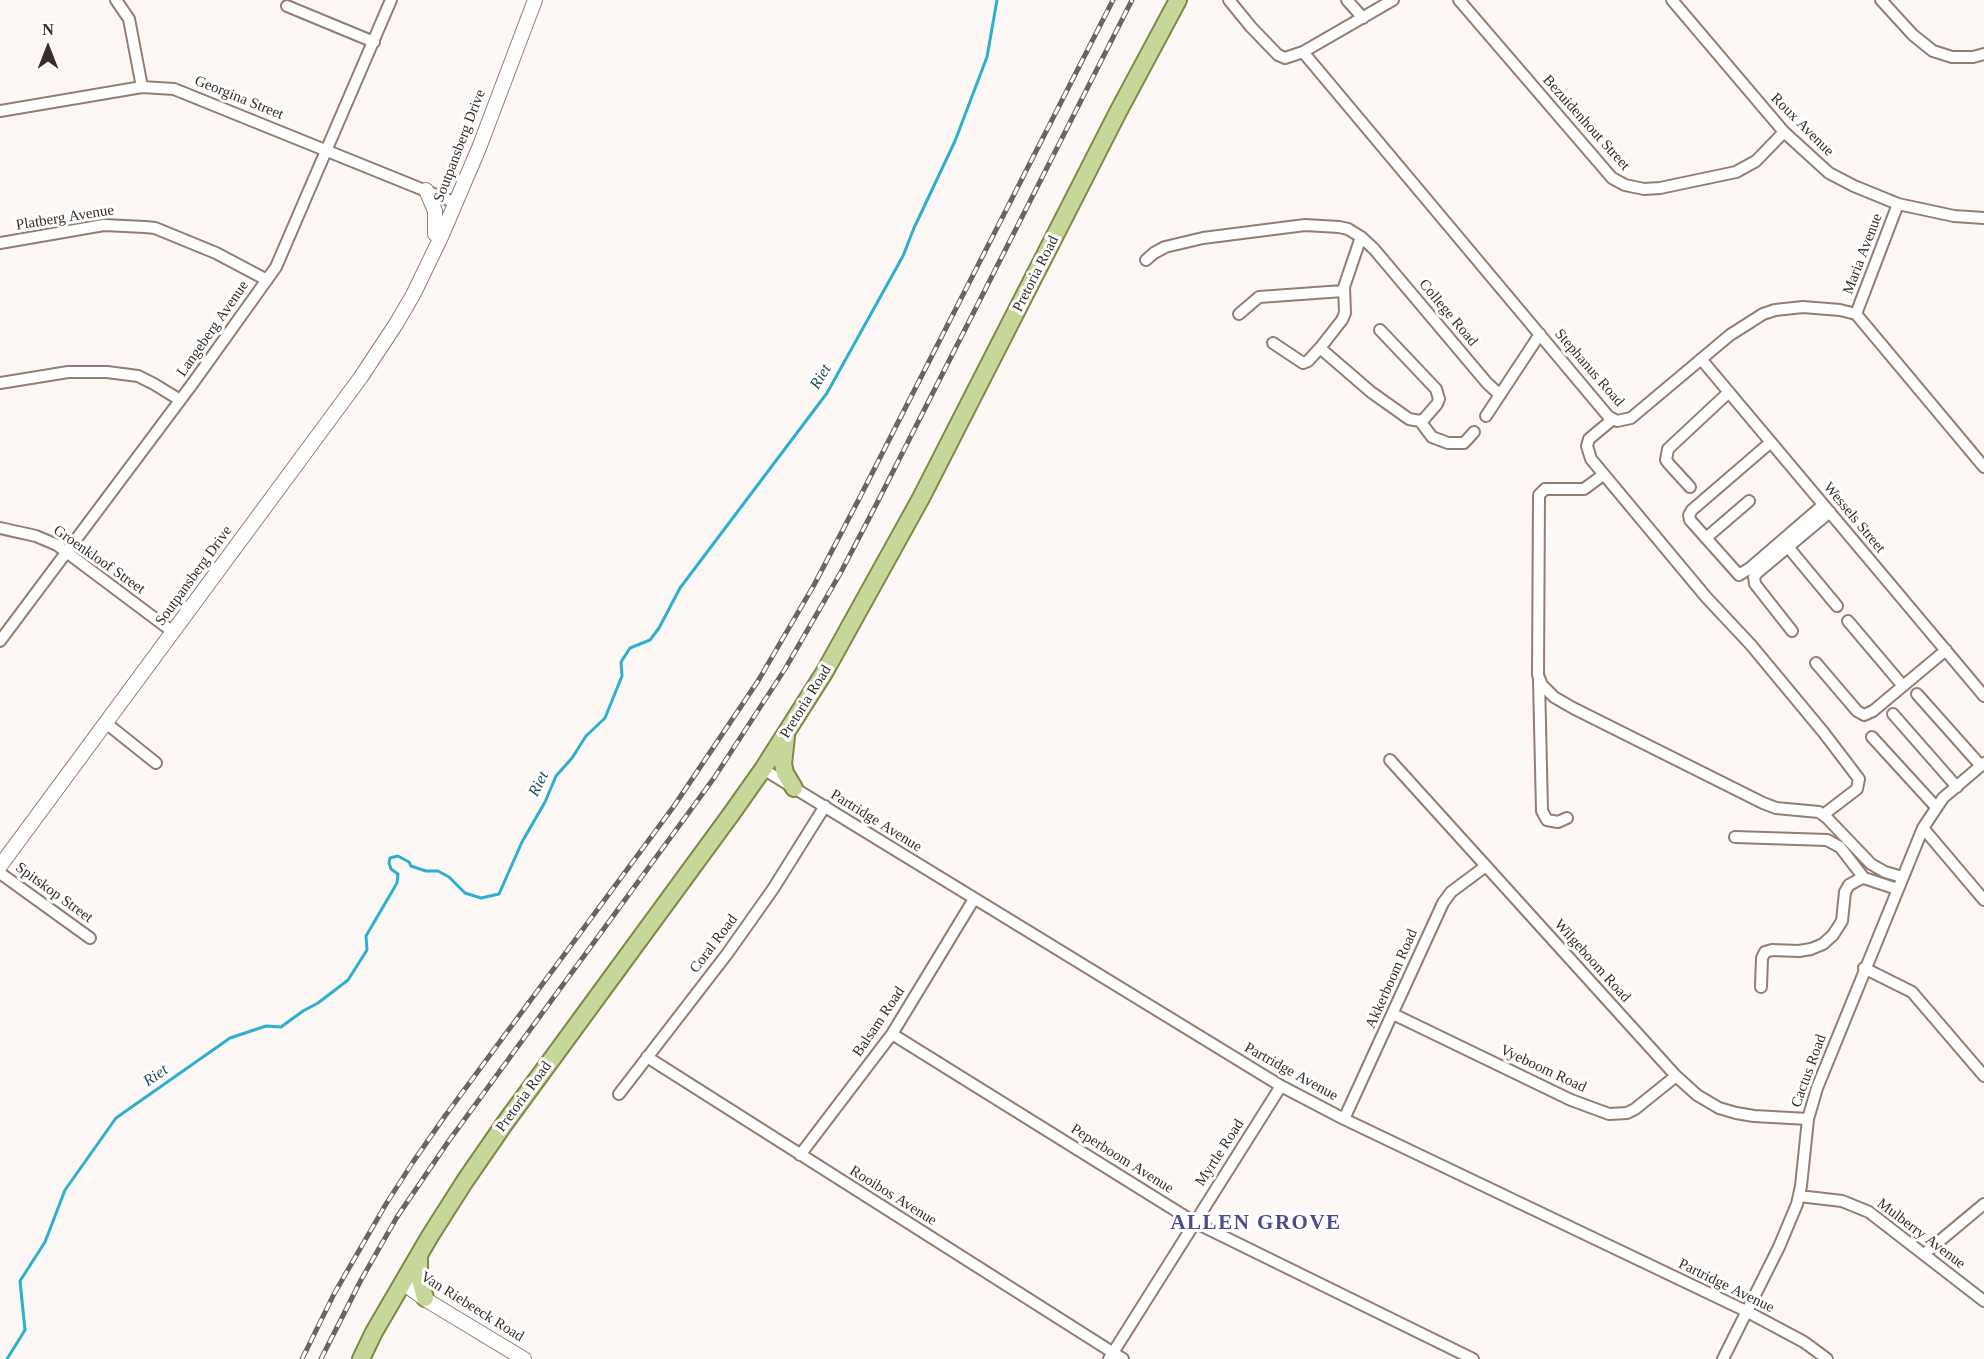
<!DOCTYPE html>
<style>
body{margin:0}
#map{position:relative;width:1984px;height:1359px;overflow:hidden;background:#fdf8f5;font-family:Georgia,serif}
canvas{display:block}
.north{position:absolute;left:18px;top:18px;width:60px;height:60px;-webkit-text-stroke:4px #fff;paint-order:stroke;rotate:0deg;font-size:16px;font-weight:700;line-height:24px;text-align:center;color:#372d29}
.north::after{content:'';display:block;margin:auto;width:21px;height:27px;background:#372d29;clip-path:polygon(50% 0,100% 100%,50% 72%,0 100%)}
</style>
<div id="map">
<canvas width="1984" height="1359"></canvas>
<div class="north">N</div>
</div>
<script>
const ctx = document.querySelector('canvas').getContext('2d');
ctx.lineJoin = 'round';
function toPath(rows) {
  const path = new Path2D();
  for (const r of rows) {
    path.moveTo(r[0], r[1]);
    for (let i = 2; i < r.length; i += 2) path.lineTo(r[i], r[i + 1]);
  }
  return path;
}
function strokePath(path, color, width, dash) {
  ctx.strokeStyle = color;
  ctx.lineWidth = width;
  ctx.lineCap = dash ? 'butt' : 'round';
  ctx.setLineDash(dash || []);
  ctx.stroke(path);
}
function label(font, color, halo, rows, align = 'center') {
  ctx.font = font + ' Georgia,serif';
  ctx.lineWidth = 6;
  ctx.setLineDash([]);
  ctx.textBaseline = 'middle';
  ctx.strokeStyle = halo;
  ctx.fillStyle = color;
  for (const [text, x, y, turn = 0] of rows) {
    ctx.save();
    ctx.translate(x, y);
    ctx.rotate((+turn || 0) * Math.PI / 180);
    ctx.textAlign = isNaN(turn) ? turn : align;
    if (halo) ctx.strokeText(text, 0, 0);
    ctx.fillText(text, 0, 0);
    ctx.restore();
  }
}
strokePath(toPath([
 [7,1359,25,1330,20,1281,45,1242,65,1190,116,1118,230,1038,266,1026,281,1027,303,1011,318,1003,348,980,367,950,366,936,397,883,398,874,391,869,389,863,390,858,398,856,409,862,411,866,426,871,438,871,449,877,465,893,481,898,499,894,522,842,545,802,556,776,572,758,586,736,605,718,622,676,621,662,630,648,650,640,659,628,680,588,827,393,903,256,914,228,955,141,987,57,997,0]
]), '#2cafd0', 3);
const minor = toPath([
 [116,0,129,19,142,87],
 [1229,0,1251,27,1278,55,1285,58,1303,52,1393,0],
 [1347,0,1363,18],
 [1459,0,1606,171,1612,178,1625,185,1644,189,1660,188,1736,172,1756,161,1784,132],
 [1672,0,1784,132,1829,173,1854,186,1898,204,1954,216,1984,218],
 [1881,0,1913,35,1933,51,1952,57,1973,57,1984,54],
 [287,6,374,42],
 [1303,52,1608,416,1617,421,1631,418,1730,335,1763,314,1775,310,1803,307,1840,310,1856,314,1984,467],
 [0,111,142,87,174,89,456,203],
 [0,243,104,225,145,227,155,228,216,253,267,280],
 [1146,260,1154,253,1165,247,1203,238,1305,225,1339,227,1348,229,1361,237,1374,249,1487,383,1500,395],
 [1239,314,1259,297,1343,291],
 [1856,314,1898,204],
 [1273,343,1303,363,1308,361,1320,348,1342,320,1345,313,1344,287,1361,237],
 [1320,348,1371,392,1409,419,1420,421,1425,418,1437,404,1439,399,1436,389,1380,330],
 [1701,359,1984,696],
 [0,383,68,372,107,372,138,376,154,384,180,400],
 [1486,416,1540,334],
 [1613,419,1589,439,1587,446,1591,459,1706,597,1751,645,1824,733,1859,779,1857,789,1823,815],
 [1420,421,1432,437,1448,443,1464,443,1474,432],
 [1771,442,1692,510,1689,515,1690,520,1739,575,1750,568,1823,505],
 [1603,475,1584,489,1545,489,1539,495,1538,675,1542,685,1554,697,1573,708,1763,803,1776,808,1819,812,1827,818,1871,864,1885,872,1902,877],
 [1690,487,1669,464,1666,460,1668,449,1729,392],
 [0,528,36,536,57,545,173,632],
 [1706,538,1749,501],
 [1788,547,1837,606],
 [1848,621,1903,686],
 [1792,631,1755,584,1754,577,1757,573,1830,512],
 [0,641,193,383,276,267,391,0],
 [1816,663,1857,711,1864,715,1873,711,1946,650],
 [1539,680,1542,811,1547,820,1558,822,1567,818],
 [1917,694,1981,766],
 [1893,714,1957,787],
 [106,723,156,763],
 [1872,737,1936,807],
 [1390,760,1676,1076,1697,1095,1719,1108,1736,1113,1754,1116,1808,1119],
 [763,769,1281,1086,1344,1119,1746,1311,1804,1342,1827,1359],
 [1923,828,1984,900],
 [1735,837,1827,840,1840,847,1864,878],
 [0,873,90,938],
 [1864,968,1912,992,1984,1076],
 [1761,987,1762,958,1765,952,1772,950,1799,951,1811,949,1823,944,1833,935,1842,921,1845,892,1849,885,1860,879,1864,878,1897,889],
 [1393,1014,1571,1100,1609,1114,1627,1113,1635,1109,1676,1076],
 [892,1034,1194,1222,1473,1359],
 [647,1057,1123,1359],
 [619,1094,727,954,773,889,825,806],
 [1344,1119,1443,903,1451,892,1486,866],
 [800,1155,892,1034,974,899],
 [1799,1196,1842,1201,1869,1212,1984,1301],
 [1924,1254,1984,1204],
 [1109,1359,1281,1086],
 [1723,1359,1779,1247,1797,1204,1801,1186,1808,1119,1817,1088,1923,828,1943,798,1984,763]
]);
const tertiary = toPath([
 [426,190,435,211,435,234],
 [0,866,361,377,396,324,413,295,441,237,479,148,535,0],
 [403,1283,428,1301,524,1359]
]);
const primary = toPath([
 [786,737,783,764,785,773,794,788],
 [419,1256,419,1276,425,1298],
 [361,1359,374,1332,430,1236,465,1181,505,1123,732,813,763,769,824,673,921,498,1118,112,1178,0]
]);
strokePath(minor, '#947d73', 14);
strokePath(tertiary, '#947d73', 16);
strokePath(primary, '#7d8946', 20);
strokePath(minor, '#fff', 10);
strokePath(tertiary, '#fff', 14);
strokePath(primary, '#c7d699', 16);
const rail = toPath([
 [302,1359,334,1294,386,1204,413,1162,445,1116,674,806,758,681,814,585,860,497,1113,0],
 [321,1359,361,1280,397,1217,448,1142,714,778,785,669,841,572,877,503,1132,0]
]);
strokePath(rail, '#6d6461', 5);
strokePath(rail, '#fff', 3, [9]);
label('15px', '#372d29', '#fff', [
 ["Georgina Street",239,98,22],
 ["Bezuidenhout Street",1586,123,48],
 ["Roux Avenue",1802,125,45],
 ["Soutpansberg Drive",460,146,-69],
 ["Platberg Avenue",65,218,-9],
 ["Maria Avenue",1863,254,-69],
 ["Pretoria Road",1036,274,-63],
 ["College Road",1448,313,50],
 ["Langeberg Avenue",213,329,-55],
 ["Stephanus Road",1589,368,49],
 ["Wessels Street",1854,518,50],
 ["Groenkloof Street",99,560,35],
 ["Soutpansberg Drive",194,576,-54],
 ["Pretoria Road",806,702,-58],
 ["Partridge Avenue",876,821,32],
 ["Spitskop Street",54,893,36],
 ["Coral Road",714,944,-53],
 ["Wilgeboom Road",1592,961,48],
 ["Akkerboom Road",1392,979,-66],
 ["Balsam Road",879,1022,-56],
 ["Vyeboom Road",1543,1069,25],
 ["Cactus Road",1809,1071,-70],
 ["Partridge Avenue",1291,1072,29],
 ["Pretoria Road",524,1097,-54],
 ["Myrtle Road",1220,1153,-57],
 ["Peperboom Avenue",1122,1159,32],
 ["Rooibos Avenue",893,1196,32],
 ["Mulberry Avenue",1921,1234,37],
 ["Partridge Avenue",1726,1286,26],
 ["Van Riebeeck Road",472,1307,32]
]);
label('italic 16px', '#174b59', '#fff', [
 ["Riet",821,377,-59],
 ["Riet",539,784,-63],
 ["Riet",156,1076,-35]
]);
ctx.letterSpacing = '1.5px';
label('bold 21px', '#4d4c8a', '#fff', [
 ["ALLEN GROVE",1256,1224]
]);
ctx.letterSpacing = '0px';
</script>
